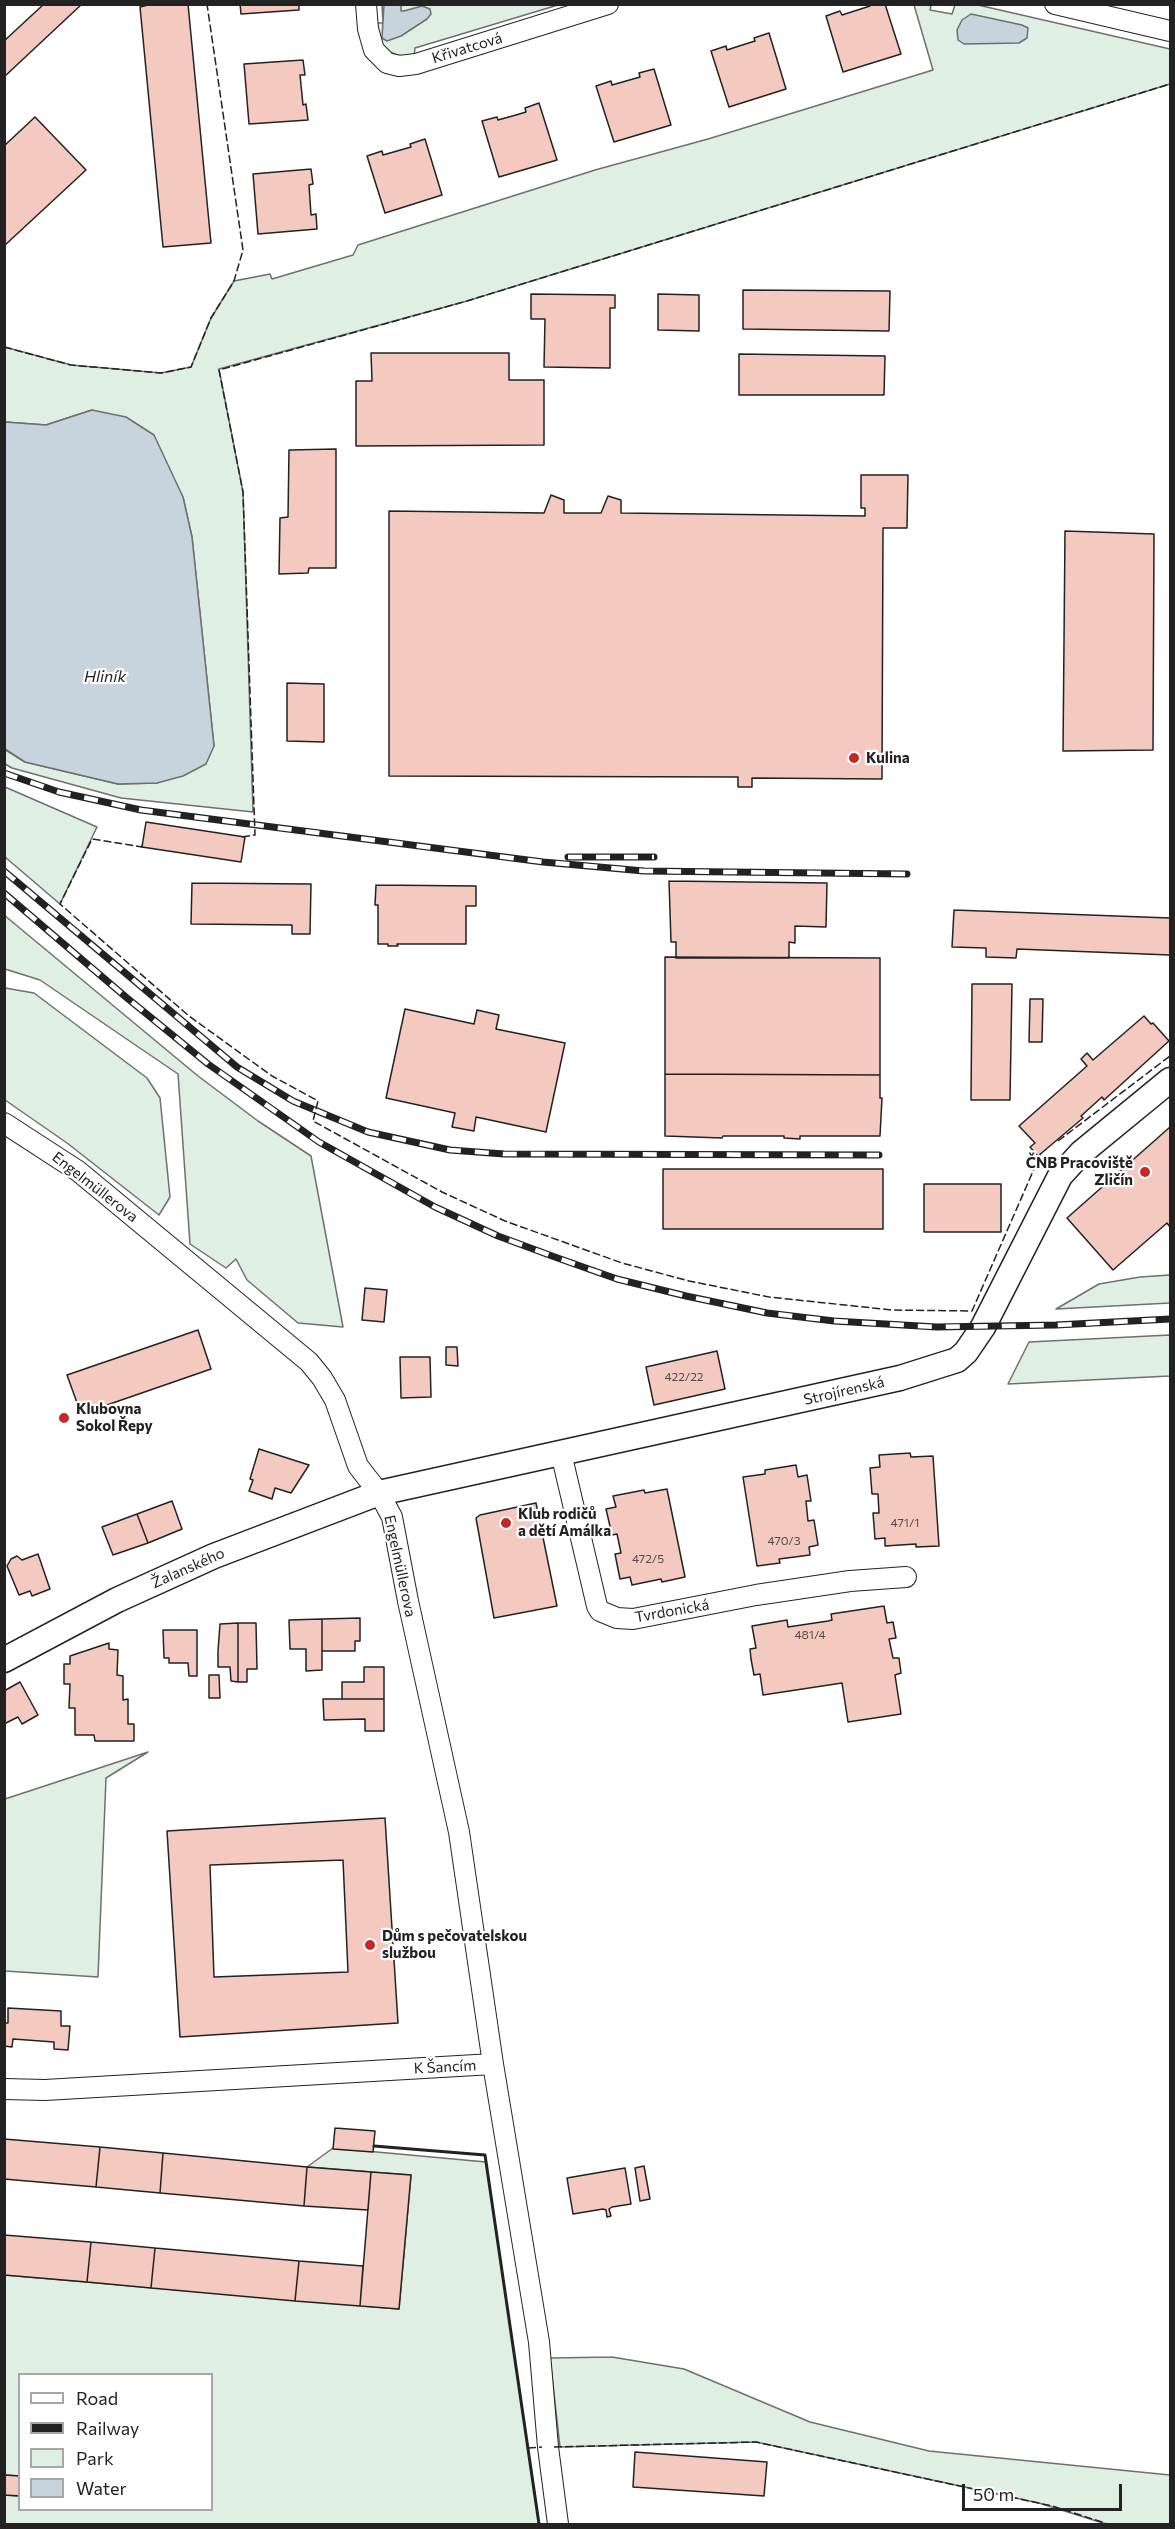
<!DOCTYPE html>
<meta charset="utf-8">
<style>
body{margin:0}
#map{position:relative;width:1175px;height:2529px;overflow:hidden;background:#fff;font-family:Commissioner,sans-serif}
canvas{display:block}
.frame{position:absolute;inset:0;border:6px solid #222;pointer-events:none}
.legend{position:absolute;left:18px;top:2373px;width:195px;height:138px;box-sizing:border-box;background:#fff;border:2px solid #a7a7a7;margin:0;padding:8px 10px;list-style:none;font-size:18px;color:#222}
.legend li{display:flex;align-items:center;gap:12px;height:30px}
.legend b{width:30px;border:2px solid #a7a7a7}
.scale{position:absolute;left:962px;top:2484px;width:160px;height:27px;box-sizing:border-box;border:3px solid #222;border-top:0;padding-left:8px;font-size:18px;line-height:21px;white-space:nowrap;color:#222;-webkit-text-stroke:4px #fff;paint-order:stroke}
</style>
<div id="map">
<canvas width="1175" height="2529"></canvas>
<div class="frame"></div>
<ul class="legend">
<li><b style="height:8px;background:#fff"></b>Road</li>
<li><b style="height:8px;background:#222"></b>Railway</li>
<li><b style="height:16px;background:#e0efe3"></b>Park</li>
<li><b style="height:16px;background:#c7d3dd"></b>Water</li>
</ul>
<div class="scale">50 m</div>
</div>
<script>
const ctx = document.querySelector('canvas').getContext('2d');
ctx.lineJoin = 'round';
function fill(path, color) {
  ctx.fillStyle = color;
  ctx.fill(path, 'evenodd');
}
function toPath(rows) {
  const path = new Path2D();
  for (const r of rows) {
    path.moveTo(r[0], r[1]);
    for (let i = 2; i < r.length; i += 2) path.lineTo(r[i], r[i + 1]);
  }
  return path;
}
function strokePath(path, color, width, dash) {
  ctx.strokeStyle = color;
  ctx.lineWidth = width;
  ctx.lineCap = dash ? 'butt' : 'round';
  ctx.setLineDash(dash || []);
  ctx.stroke(path);
}
function label(font, color, halo, rows, align = 'center') {
  ctx.font = font + ' Commissioner,sans-serif';
  ctx.lineWidth = 4.5;
  ctx.setLineDash([]);
  ctx.textBaseline = 'middle';
  ctx.strokeStyle = halo;
  ctx.fillStyle = color;
  for (const [text, x, y, turn = 0] of rows) {
    ctx.save();
    ctx.translate(x, y);
    ctx.rotate((+turn || 0) * Math.PI / 180);
    ctx.textAlign = isNaN(turn) ? turn : align;
    if (halo) ctx.strokeText(text, 0, 0);
    ctx.fillText(text, 0, 0);
    ctx.restore();
  }
}
const green = toPath([
 [382,5,558,5,415,48,414,56,402,57,390,52,382,45,376,23,383,23,382,5],
 [914,5,931,5,930,10,952,14,955,5,978,5,1170,49,1170,84,467,301,219,369,243,492,253,812,121,798,12,768,5,764,4,749,25,762,118,784,157,783,214,746,192,537,183,497,92,410,46,425,5,422,5,347,71,365,161,373,191,367,211,318,234,281,270,274,272,279,353,255,358,245,595,170,708,139,933,70,914,5],
 [5,787,97,827,60,904,5,857,5,787],
 [4,915,198,1076,258,1121,311,1156,343,1327,298,1323,247,1280,236,1259,226,1268,190,1244,178,1074,40,980,5,969,4,915],
 [5,988,34,993,147,1078,160,1098,170,1197,159,1215,67,1143,5,1100,5,988],
 [1170,1275,1170,1303,1056,1309,1099,1284,1140,1277,1170,1275],
 [1170,1335,1170,1376,1008,1384,1029,1342,1170,1335],
 [148,1752,106,1778,98,1977,5,1971,5,1799,148,1752],
 [333,2148,486,2162,539,2524,5,2524,4,2495,19,2496,20,2510,212,2510,212,2374,20,2374,19,2476,5,2475,5,2275,399,2309,411,2175,307,2167,333,2148],
 [612,2357,684,2369,810,2422,929,2451,1170,2475,1170,2524,1106,2524,1039,2503,756,2442,560,2447,550,2358,612,2357]
]);
fill(green, '#e0efe3');
strokePath(green, '#6f6f6f', 1.5);
const water = toPath([
 [384,5,401,5,401,11,404,11,422,6,430,9,431,14,427,19,401,36,387,41,382,38,384,5],
 [971,14,1022,25,1028,28,1027,38,1019,43,964,44,958,40,957,30,962,20,971,14],
 [92,410,126,417,154,435,183,497,192,537,214,746,206,764,183,776,157,783,118,784,25,762,5,749,5,422,46,425,92,410]
]);
fill(water, '#c7d3dd');
strokePath(water, '#6f6f6f', 1.5);
const building = toPath([
 [44,4,82,4,4,77,4,41,44,4],
 [152,4,188,4,211,243,163,247,140,7,152,4],
 [240,4,299,4,299,10,241,14,240,4],
 [869,4,885,4,901,54,843,72,826,16,840,11,842,15,870,6,869,4],
 [769,33,786,89,729,107,711,51,726,46,727,50,736,47,755,41,754,38,769,33],
 [303,60,305,75,300,75,303,105,306,104,308,120,249,124,244,64,303,60],
 [654,69,671,125,614,142,596,86,611,81,612,85,640,77,639,73,654,69],
 [539,103,557,160,499,177,482,121,497,117,498,120,516,115,526,112,525,108,539,103],
 [35,117,86,170,4,246,4,146,35,117],
 [425,139,442,195,385,213,367,156,382,151,383,155,411,147,410,144,425,139],
 [311,169,313,184,309,185,311,215,316,214,317,229,258,234,253,174,311,169],
 [743,290,890,291,889,331,743,329,743,290],
 [531,294,615,295,615,308,610,308,610,368,544,367,545,319,531,319,531,294],
 [658,294,699,295,699,331,658,330,658,294],
 [371,353,509,353,509,380,544,380,544,445,356,446,356,381,372,381,371,353],
 [739,354,885,356,884,395,739,395,739,354],
 [336,449,336,568,309,568,308,573,279,574,280,518,288,517,289,450,336,449],
 [861,475,908,475,907,528,883,528,882,779,752,778,752,787,738,787,738,777,389,776,389,511,544,513,551,495,564,500,564,513,601,513,608,496,621,500,621,513,865,516,865,508,861,508,861,475],
 [1065,531,1154,534,1153,750,1063,751,1065,531],
 [287,683,324,684,324,742,287,741,287,683],
 [146,822,245,837,241,862,142,847,146,822],
 [669,881,827,883,826,927,795,926,795,943,789,942,789,958,676,958,676,942,671,942,669,881],
 [192,883,311,884,310,934,292,934,292,925,191,924,192,883],
 [376,885,476,886,476,906,466,906,466,944,397,944,398,946,388,946,388,944,378,944,378,905,375,905,376,885],
 [954,910,1170,918,1170,955,1017,949,1016,958,986,957,986,948,952,947,954,910],
 [665,957,880,958,880,1075,665,1074,665,957],
 [972,984,1012,984,1010,1100,971,1100,972,984],
 [1030,999,1043,999,1042,1042,1029,1042,1030,999],
 [405,1009,474,1024,477,1010,499,1015,496,1029,565,1043,546,1132,476,1117,474,1131,452,1127,455,1113,386,1098,405,1009],
 [1144,1016,1151,1024,1153,1023,1169,1041,1104,1100,1102,1097,1081,1116,1083,1118,1038,1156,1030,1147,1035,1143,1019,1126,1087,1066,1081,1059,1087,1053,1093,1060,1144,1016],
 [665,1074,880,1075,880,1098,882,1098,880,1136,800,1136,800,1139,784,1138,784,1136,723,1136,722,1138,665,1136,665,1074],
 [1170,1127,1170,1227,1167,1223,1113,1270,1067,1218,1170,1127],
 [663,1169,883,1169,883,1229,663,1229,663,1169],
 [924,1184,1001,1184,1001,1232,924,1232,924,1184],
 [365,1288,387,1290,384,1322,362,1320,365,1288],
 [198,1330,211,1369,81,1414,67,1375,198,1330],
 [446,1347,457,1347,458,1366,446,1365,446,1347],
 [717,1351,725,1389,654,1405,646,1367,717,1351],
 [400,1357,430,1357,431,1397,401,1398,400,1357],
 [259,1449,309,1465,291,1493,275,1488,272,1499,249,1491,253,1480,250,1479,259,1449],
 [910,1453,911,1457,933,1456,939,1546,916,1547,916,1544,885,1546,885,1538,875,1539,873,1513,879,1513,878,1494,872,1494,870,1468,880,1467,879,1455,910,1453],
 [796,1465,798,1477,807,1475,811,1501,806,1501,808,1521,814,1520,818,1545,809,1547,810,1555,779,1559,780,1563,757,1566,743,1477,765,1474,765,1470,796,1465],
 [667,1489,685,1577,662,1582,661,1579,632,1585,630,1577,620,1579,615,1554,621,1553,617,1534,612,1535,606,1509,616,1507,613,1496,644,1490,645,1493,667,1489],
 [172,1501,182,1529,148,1543,137,1514,172,1501],
 [536,1503,557,1606,494,1618,476,1518,480,1515,536,1503],
 [137,1514,148,1543,113,1555,102,1527,137,1514],
 [38,1554,50,1589,32,1596,30,1591,19,1595,7,1566,11,1559,17,1556,22,1560,38,1554],
 [884,1606,887,1623,893,1622,896,1638,889,1639,893,1658,899,1658,901,1673,895,1675,901,1714,848,1722,842,1683,763,1695,760,1674,754,1675,751,1659,750,1649,756,1648,752,1626,787,1620,788,1627,828,1621,832,1620,831,1614,884,1606],
 [360,1618,360,1641,355,1641,355,1651,322,1651,322,1619,360,1618],
 [322,1619,322,1670,306,1671,306,1649,290,1649,289,1620,322,1619],
 [238,1623,256,1623,257,1669,247,1669,247,1682,238,1682,238,1623],
 [238,1623,238,1682,231,1681,230,1667,218,1667,218,1651,220,1624,238,1623],
 [163,1630,197,1630,197,1676,189,1676,188,1663,169,1663,169,1658,164,1658,163,1630],
 [109,1643,109,1649,118,1650,117,1675,123,1676,123,1700,128,1699,128,1724,134,1724,134,1741,95,1741,94,1735,75,1735,75,1708,69,1708,70,1684,64,1684,64,1664,70,1664,70,1656,109,1643],
 [364,1667,384,1667,384,1699,342,1699,342,1682,364,1682,364,1667],
 [209,1675,219,1675,220,1698,209,1698,209,1675],
 [20,1682,38,1715,22,1724,18,1717,4,1724,4,1691,20,1682],
 [323,1699,384,1699,384,1731,365,1731,365,1719,324,1720,323,1699],
 [385,1818,398,2023,180,2037,167,1831,385,1818],
 [343,1860,348,1972,214,1977,210,1865,343,1860],
 [8,2008,61,2011,61,2026,70,2026,68,2050,54,2049,54,2042,13,2039,12,2047,4,2046,4,2023,8,2023,8,2008],
 [335,2128,375,2131,373,2152,333,2149,335,2128],
 [4,2139,100,2147,96,2187,4,2179,4,2139],
 [100,2147,163,2153,160,2193,96,2187,100,2147],
 [163,2153,307,2167,304,2206,160,2193,163,2153],
 [644,2166,650,2199,640,2201,635,2168,644,2166],
 [307,2167,371,2172,368,2210,304,2206,307,2167],
 [625,2168,631,2204,612,2207,609,2209,611,2216,607,2217,606,2210,603,2209,573,2214,567,2178,625,2168],
 [371,2172,411,2175,399,2309,360,2306,371,2172],
 [4,2235,91,2242,87,2282,4,2275,4,2235],
 [91,2242,155,2248,151,2288,87,2282,91,2242],
 [155,2248,299,2261,295,2301,151,2288,155,2248],
 [299,2261,363,2266,360,2306,295,2301,299,2261],
 [635,2452,767,2462,764,2496,633,2487,635,2452],
 [4,2475,20,2476,20,2496,4,2495,4,2475]
]);
fill(building, '#f3c9c0');
strokePath(building, '#222', 1.5);
const minor = toPath([
 [366,4,368,29,374,50,387,63,399,66,416,64,608,4],
 [1055,4,1170,31],
 [4,1123,78,1171,309,1362,322,1378,335,1400,358,1466,379,1493,392,1517,408,1601,459,1832,493,2064,539,2342,548,2447,558,2524],
 [561,1453,597,1606,600,1611,617,1618,633,1619,756,1595,850,1581,906,1577],
 [4,2089,45,2090,493,2064]
]);
const tertiary = toPath([
 [4,1660,117,1600,214,1556,379,1493,900,1378,957,1360,966,1352,983,1327,1060,1176,1081,1153,1170,1080]
]);
strokePath(minor, '#222', 22);
strokePath(tertiary, '#222', 27);
strokePath(minor, '#fff', 20);
strokePath(tertiary, '#fff', 24);
const rail = toPath([
 [4,773,59,792,141,810,543,862,644,871,907,874],
 [568,857,654,857],
 [4,871,237,1067,293,1101,368,1132,450,1150,504,1154,879,1155],
 [4,893,127,998,208,1064,319,1142,435,1207,498,1236,552,1256,617,1279,686,1296,767,1313,834,1321,937,1327,1056,1325,1170,1319]
]);
strokePath(rail, '#222', 7);
strokePath(rail, '#fff', 4.5, [14]);
strokePath(toPath([
 [4,347,71,365,161,373,191,367,211,318,234,281,243,250,207,4],
 [242,837,255,835,243,492,219,370,467,301,1170,84],
 [142,845,142,847,92,839,60,904,189,1016,272,1076,318,1101,313,1121,442,1192,505,1221,622,1263,689,1281,769,1297,892,1310,972,1311,1041,1153],
 [1058,1141,1170,1056],
 [554,2447,756,2442,1052,2506,1108,2524],
 [528,2448,542,2447]
]), '#222', 1.5, [8, 3]);
strokePath(toPath([
 [374,2146,485,2155,539,2524]
]), '#222', 3);
for (const [x, y, r, color] of [
 [854,758,6,"#c62828"],
 [1145,1172,6,"#c62828"],
 [64,1418,6,"#c62828"],
 [506,1523,6,"#c62828"],
 [370,1945,6,"#c62828"]
]) {
  const dot = new Path2D();
  dot.arc(x, y, r, 0, 2 * Math.PI);
  ctx.fillStyle = color;
  ctx.fill(dot);
  strokePath(dot, '#fff', 2);
}
label('12px', '#564c4a', null, [
 ["422/22",684,1377],
 ["471/1",905,1523],
 ["470/3",784,1541],
 ["472/5",648,1559],
 ["481/4",810,1635]
]);
label('15px', '#222', '#fff', [
 ["Křivatcová",467,48,-17],
 ["Engelmüllerova",95,1187,38],
 ["Strojírenská",844,1391,-13],
 ["Engelmüllerova",400,1566,78],
 ["Žalanského",188,1568,-24],
 ["Tvrdonická",672,1611,-10],
 ["K Šancím",445,2067,-3]
]);
label('bold 15px', '#222', '#fff', [
 ["Kulina",866,758],
 ["ČNB Pracoviště",1133,1163,"right"],
 ["Zličín",1133,1180,"right"],
 ["Klubovna",76,1409],
 ["Sokol Řepy",76,1426],
 ["Klub rodičů",518,1514],
 ["a dětí Amálka",518,1531],
 ["Dům s pečovatelskou",382,1936],
 ["službou",382,1953]
], 'left');
label('italic 16px', '#222', '#fff', [
 ["Hliník",105,677]
]);
</script>
